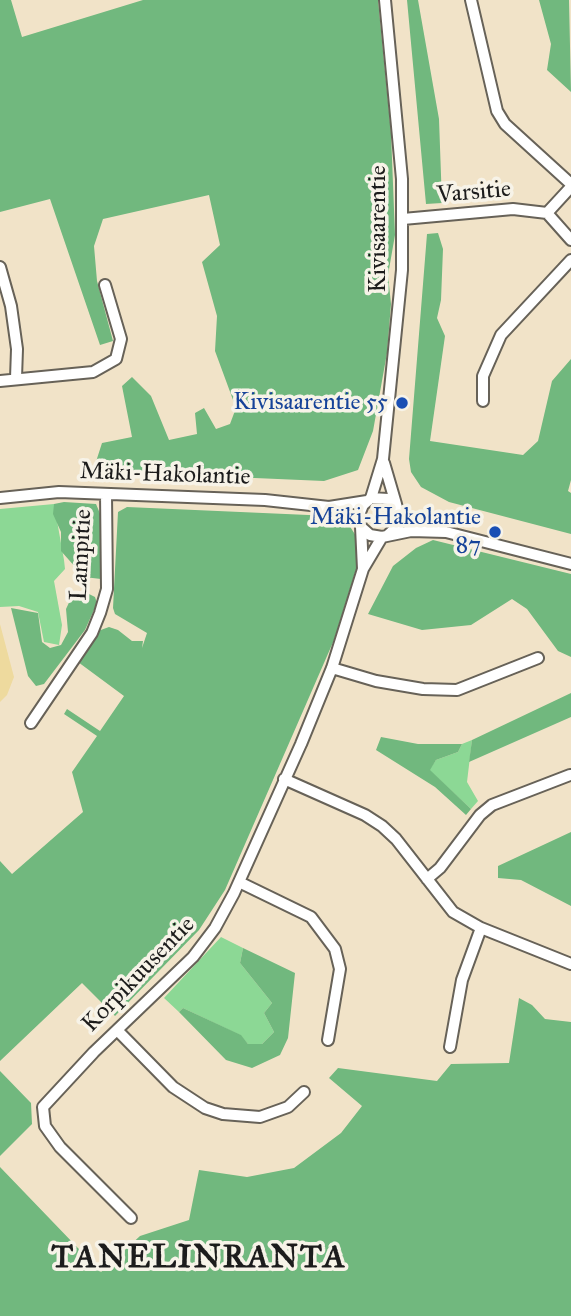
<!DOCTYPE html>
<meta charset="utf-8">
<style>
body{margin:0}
canvas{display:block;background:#f1e3c8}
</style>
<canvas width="571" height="1316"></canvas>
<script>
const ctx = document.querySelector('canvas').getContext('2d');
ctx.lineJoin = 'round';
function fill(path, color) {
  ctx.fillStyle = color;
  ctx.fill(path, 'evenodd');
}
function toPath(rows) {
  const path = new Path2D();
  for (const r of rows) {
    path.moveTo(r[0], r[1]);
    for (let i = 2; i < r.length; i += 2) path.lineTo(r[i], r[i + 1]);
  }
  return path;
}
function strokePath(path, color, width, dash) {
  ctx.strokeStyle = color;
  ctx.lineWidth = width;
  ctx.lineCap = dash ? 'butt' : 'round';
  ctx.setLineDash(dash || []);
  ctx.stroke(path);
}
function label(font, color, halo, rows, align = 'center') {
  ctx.font = font + ' "IM FELL Great Primer",serif';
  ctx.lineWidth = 7;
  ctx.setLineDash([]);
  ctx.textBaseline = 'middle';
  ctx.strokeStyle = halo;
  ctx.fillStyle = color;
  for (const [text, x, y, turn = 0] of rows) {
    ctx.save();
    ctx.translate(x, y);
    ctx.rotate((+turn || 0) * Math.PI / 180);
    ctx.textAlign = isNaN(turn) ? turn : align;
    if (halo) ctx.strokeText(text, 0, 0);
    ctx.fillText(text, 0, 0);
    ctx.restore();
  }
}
fill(toPath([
 [54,504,64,560,65,569,54,581,62,625,59,645,44,642,38,612,19,606,0,607,0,509],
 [472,740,467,782,478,801,471,809,429,770,436,760,458,752,462,744],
 [221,937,243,948,240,963,272,1003,264,1013,274,1032,262,1044,248,1044,240,1035,183,1008,179,1012,164,998]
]), '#8cd895');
fill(toPath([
 [0,0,11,0,22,37,143,0,378,0,391,133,395,235,388,275,391,304,387,353,373,431,358,470,324,481,93,471,102,443,132,437,122,386,132,377,151,396,169,440,197,434,195,413,204,408,216,429,230,424,236,408,215,351,217,316,202,262,220,245,209,195,103,219,94,246,97,281,113,341,100,345,50,199,0,212],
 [407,0,418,0,439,119,442,203,426,204],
 [539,0,569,0,571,92,547,70,551,44],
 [438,233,443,249,441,300,437,318,445,336,430,441,523,455,538,441,552,381,571,359,571,480,568,491,571,493,571,534,449,502,421,487,411,472,409,459,427,234],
 [64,502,96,504,101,516,101,579,84,577,61,551,61,532,53,514,54,504],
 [127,507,331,516,349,525,356,536,358,563,334,640,225,890,199,930,115,1016,82,983,0,1061,0,861,12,874,83,812,72,772,97,736,64,714,67,709,100,731,124,696,78,662,98,631,109,627,118,630,132,641,143,641,142,648,147,633,115,614,113,608,118,512],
 [433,540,571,574,571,657,558,651,527,609,512,599,471,625,422,630,368,614,393,566,416,548],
 [87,593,95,597,97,603,85,630,44,684,36,686,28,676,11,608,38,613,42,642,50,648,61,645,68,632,66,609,73,594],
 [571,693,571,717,469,762,472,740],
 [381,737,418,744,462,744,458,752,436,760,430,770,471,809,466,815,435,787,376,750],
 [571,832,571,906,521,880,498,878,498,866],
 [243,948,295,973,288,1038,280,1055,252,1068,226,1060,179,1012,183,1008,241,1035,248,1044,262,1044,274,1032,264,1013,272,1003,240,963],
 [519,998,532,1005,545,1019,571,1022,571,1316,0,1316,0,1167,101,1272,140,1236,189,1220,199,1170,247,1177,294,1168,341,1133,362,1106,329,1078,338,1068,437,1081,451,1064,509,1063],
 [0,1071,31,1103,32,1124,0,1156]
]), '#71b87e');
fill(toPath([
 [0,624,14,677,7,695,0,702]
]), '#eeda9e');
const minor = toPath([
 [471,0,497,111,505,124,571,184],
 [547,213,571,240],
 [547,213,571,187],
 [403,219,513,209,547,213],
 [0,267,11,306,17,349,16,378],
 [0,381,93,372,116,359,121,339,105,285],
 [483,401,483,376,501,335,571,260],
 [384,463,396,504],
 [0,498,59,492,265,500,329,507,359,520],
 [371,498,383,459,402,270,402,179,385,0],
 [329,507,367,501],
 [399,513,411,521,446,532,571,564],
 [361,527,363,569],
 [388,535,398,526,397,507,388,499,371,498,363,505,359,515,361,527,370,535,382,537,411,531,446,532],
 [332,668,376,681,423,689,457,690,538,658],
 [31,723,92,633,100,613,107,589,106,494],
 [284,779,365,815,382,826,396,839,453,912,481,928,571,964],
 [427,879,440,868,480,815,492,805,570,775],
 [239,882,311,917,335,949,340,969,328,1040],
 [117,1030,173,1087,205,1108,223,1114,260,1117,288,1107,304,1092],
 [450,1047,462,980,481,928],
 [131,1218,60,1147,45,1126,43,1107,94,1052,193,957,215,928,234,893,301,744,332,668,363,569,382,537]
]);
strokePath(minor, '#676258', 14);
strokePath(minor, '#fff', 10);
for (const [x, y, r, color] of [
 [402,403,7,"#1a4fb4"],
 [495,532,7,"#1a4fb4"]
]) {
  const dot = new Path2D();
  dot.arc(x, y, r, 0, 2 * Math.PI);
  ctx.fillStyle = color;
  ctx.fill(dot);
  strokePath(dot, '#f7f3e8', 2.5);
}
label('24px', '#1c1c1c', '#f7f3e8', [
 ["Varsitie",474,193,-5],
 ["Kivisaarentie",379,229,-90],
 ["Mäki-Hakolantie",165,475,2],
 ["Lampitie",82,555,-87],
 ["Korpikuusentie",139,975,-46]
]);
label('24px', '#164399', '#f7f3e8', [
 ["Kivisaarentie 55",388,403],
 ["Mäki-Hakolantie",481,518],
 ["87",481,546]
], 'right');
ctx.letterSpacing = '2px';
label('bold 32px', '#1c1c1c', '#f7f3e8', [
 ["TANELINRANTA",199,1259]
]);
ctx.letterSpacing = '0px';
</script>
